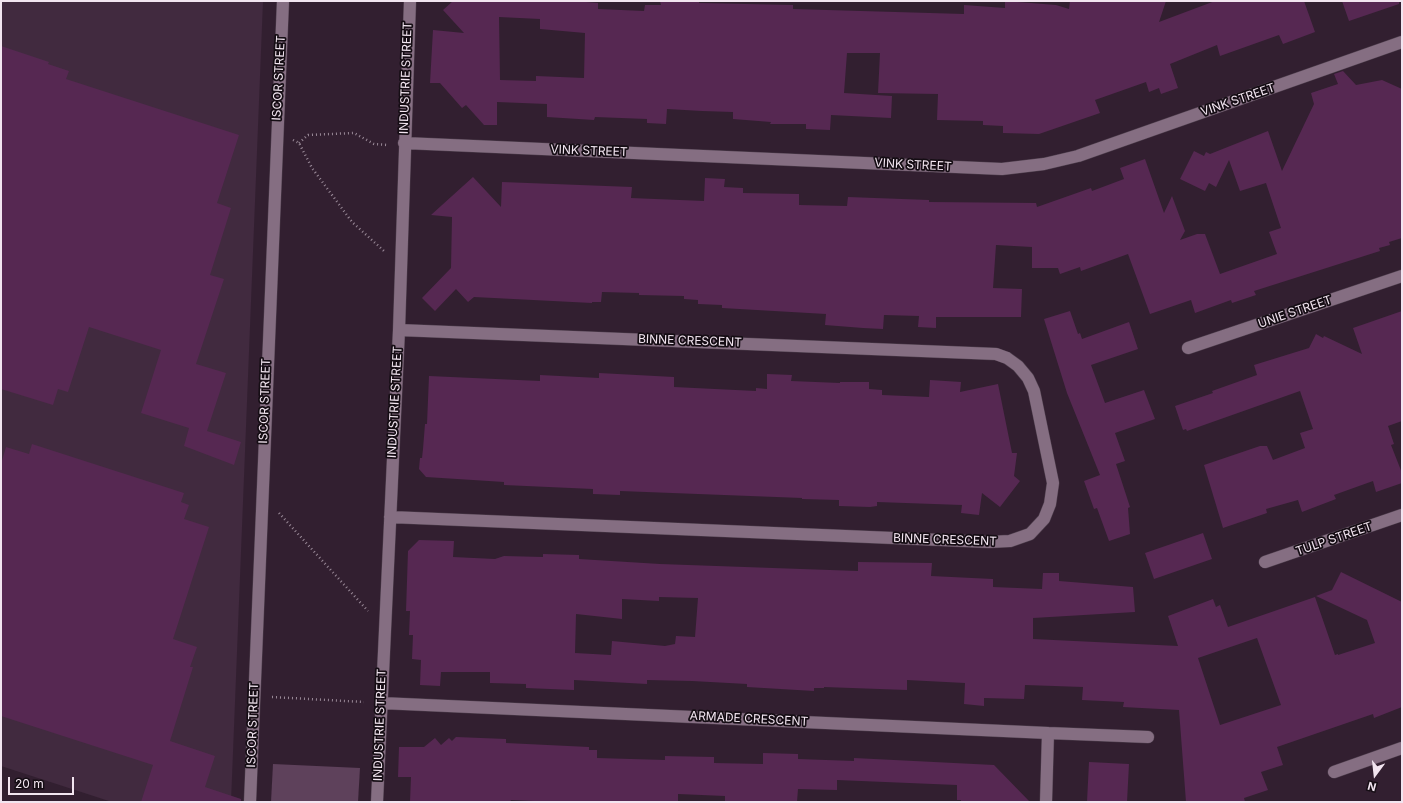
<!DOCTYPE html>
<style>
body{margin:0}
#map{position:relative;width:1403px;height:803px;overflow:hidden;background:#321f30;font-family:Inter,sans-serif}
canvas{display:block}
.frame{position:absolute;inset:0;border:2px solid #f2e5f0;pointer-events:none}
.north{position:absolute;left:1355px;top:755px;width:40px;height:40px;-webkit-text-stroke:3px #150d14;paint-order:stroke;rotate:195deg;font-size:11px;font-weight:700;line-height:16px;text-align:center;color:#f2e5f0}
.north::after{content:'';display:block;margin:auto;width:14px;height:18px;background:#f2e5f0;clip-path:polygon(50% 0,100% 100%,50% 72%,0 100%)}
.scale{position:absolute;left:8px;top:777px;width:66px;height:18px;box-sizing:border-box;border:2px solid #f2e5f0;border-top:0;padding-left:5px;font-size:12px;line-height:14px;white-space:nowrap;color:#f2e5f0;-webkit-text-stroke:3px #150d14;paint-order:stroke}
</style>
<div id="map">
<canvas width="1403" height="803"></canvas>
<div class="frame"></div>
<div class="north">N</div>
<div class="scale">20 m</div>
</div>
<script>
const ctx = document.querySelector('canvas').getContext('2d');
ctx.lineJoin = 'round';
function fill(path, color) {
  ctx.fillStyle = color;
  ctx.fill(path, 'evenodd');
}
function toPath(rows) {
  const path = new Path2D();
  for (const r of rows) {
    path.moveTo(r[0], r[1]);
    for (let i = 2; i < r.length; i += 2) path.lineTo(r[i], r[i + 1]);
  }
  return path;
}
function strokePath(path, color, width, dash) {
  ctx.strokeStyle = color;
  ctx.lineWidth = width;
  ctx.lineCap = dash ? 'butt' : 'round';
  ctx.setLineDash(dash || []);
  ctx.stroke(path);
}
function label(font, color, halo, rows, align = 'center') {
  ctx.font = font + ' Inter,sans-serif';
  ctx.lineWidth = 3.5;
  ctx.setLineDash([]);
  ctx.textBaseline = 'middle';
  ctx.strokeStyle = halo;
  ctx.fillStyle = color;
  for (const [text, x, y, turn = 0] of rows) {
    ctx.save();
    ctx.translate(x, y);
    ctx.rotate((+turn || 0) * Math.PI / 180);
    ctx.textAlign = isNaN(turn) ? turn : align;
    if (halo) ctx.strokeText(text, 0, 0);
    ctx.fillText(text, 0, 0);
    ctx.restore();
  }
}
fill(toPath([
 [1,1,263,1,231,802,112,802,1,766]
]), '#412a3f');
fill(toPath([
 [273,764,360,768,358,802,271,802]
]), '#5e415b');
fill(toPath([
 [453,1,575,1,598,3,598,9,644,11,645,5,661,5,660,1,699,1,699,3,793,5,793,9,964,14,964,5,1005,8,1005,1,1056,5,1069,9,1070,1,1166,1,1159,22,1215,1,1304,1,1315,32,1283,44,1279,35,1220,56,1217,45,1170,64,1178,88,1161,94,1159,88,1149,92,1146,82,1095,100,1100,113,1039,134,1003,133,1003,126,983,125,983,121,937,120,938,94,878,93,880,53,847,53,844,93,892,96,891,118,831,115,830,130,806,129,806,124,770,124,771,122,733,119,733,112,702,111,667,109,666,124,647,123,647,119,595,117,594,120,547,117,547,104,497,102,497,125,484,125,466,105,462,108,440,83,430,83,433,30,464,33,443,10],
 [499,17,540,19,540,29,585,33,584,78,536,76,536,81,500,80],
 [1342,1,1399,1,1399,4,1349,21],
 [1,46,49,62,48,64,69,71,66,79,239,135,217,203,231,208,210,275,224,279,196,364,226,373,207,431,241,442,234,465,184,446,189,428,141,413,161,350,89,327,68,392,58,389,53,405,1,389],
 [1343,71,1356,85,1382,80,1402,89,1402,238,1389,242,1390,245,1379,248,1380,251,1254,291,1256,295,1232,303,1231,300,1195,313,1191,300,1150,314,1128,254,1081,271,1080,267,1060,274,1058,268,1032,268,1032,247,996,245,993,288,1022,289,1021,317,936,317,936,328,918,327,919,316,884,315,883,329,863,328,825,325,826,314,722,308,722,305,698,304,698,300,684,299,684,296,639,295,639,293,602,292,601,302,592,302,592,303,474,297,468,302,456,289,435,311,422,298,451,268,452,217,431,215,473,177,501,207,502,182,632,187,631,198,704,201,705,178,725,179,724,187,743,188,743,193,799,194,799,205,847,206,848,197,929,200,929,202,1036,203,1037,207,1091,188,1092,191,1124,179,1120,168,1145,159,1164,213,1172,196,1185,231,1180,240,1197,234,1205,234,1220,274,1277,254,1269,232,1281,228,1266,183,1240,191,1229,160,1216,187,1209,183,1205,191,1180,179,1194,151,1204,156,1206,152,1210,154,1268,131,1282,171,1314,104,1311,93,1338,84,1334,74],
 [1070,311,1078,334,1080,333,1082,339,1129,322,1138,349,1091,365,1105,403,1144,390,1155,419,1115,433,1125,461,1116,464,1130,507,1128,508,1130,534,1109,541,1097,508,1094,509,1084,481,1100,475,1067,393,1044,319],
 [1402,311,1402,421,1388,426,1394,444,1391,445,1402,473,1402,483,1376,492,1373,481,1334,495,1336,499,1302,512,1298,500,1266,509,1267,513,1223,528,1204,465,1260,446,1267,446,1273,460,1305,448,1300,433,1313,429,1300,391,1187,431,1186,429,1183,430,1175,406,1213,393,1212,391,1257,375,1254,365,1309,348,1316,334,1323,338,1324,336,1362,354,1353,328],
 [599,373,674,377,674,387,756,391,756,388,767,389,767,374,792,375,791,381,840,383,840,382,869,382,869,389,882,390,882,395,929,397,930,380,961,382,960,392,998,384,1012,453,1017,453,1014,476,1020,481,1000,507,982,493,979,515,961,513,962,505,877,502,877,506,870,507,839,506,839,500,802,499,802,498,620,491,620,495,593,494,593,489,504,485,504,482,426,477,419,469,420,458,422,458,423,449,425,424,427,424,429,376,540,381,540,375,599,378],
 [32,444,184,493,181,502,189,505,184,519,209,527,173,639,197,647,190,667,193,667,170,741,215,756,205,787,241,799,241,802,141,802,153,765,1,716,1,464,6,447,29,454],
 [1203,533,1212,559,1154,579,1145,553],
 [419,540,454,541,453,557,495,559,504,556,543,557,543,554,579,555,579,559,660,564,858,571,858,562,932,563,931,576,993,579,993,587,1042,589,1043,573,1059,573,1059,581,1133,587,1135,612,1033,618,1033,639,1178,646,1168,616,1213,599,1216,607,1220,605,1228,627,1315,597,1335,655,1338,654,1338,655,1375,643,1367,620,1316,596,1332,590,1341,572,1402,602,1402,707,1374,718,1373,714,1277,747,1283,765,1261,772,1268,790,1244,798,1245,802,1186,802,1179,710,1123,707,1124,702,1082,700,1083,687,1025,685,1024,699,984,698,984,706,964,704,965,683,907,680,907,690,824,687,824,688,814,688,814,691,747,687,747,684,692,681,647,680,647,684,574,680,574,690,526,688,526,684,490,683,490,672,441,672,440,686,420,685,421,660,412,659,413,635,409,635,410,611,406,611,408,551],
 [659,597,698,598,695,637,676,636,675,644,665,646,612,641,611,655,575,653,576,614,622,619,622,599,659,601],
 [1257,638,1281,705,1220,725,1198,658],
 [456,737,506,739,506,743,589,747,589,750,597,750,597,758,665,760,665,756,714,757,714,763,763,764,763,753,798,754,798,759,854,761,854,758,994,765,1030,802,961,802,961,800,957,800,957,785,837,780,837,790,798,789,797,802,725,802,725,796,678,794,678,802,556,802,511,800,510,802,410,802,411,777,398,777,399,747,424,747,435,738,441,745,449,738,452,741],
 [1089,762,1129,764,1127,802,1087,802]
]), '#562852');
const street = toPath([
 [404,143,1002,169,1044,164,1078,156,1402,42],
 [1188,348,1402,276],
 [390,517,989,542,1010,541,1030,534,1044,519,1050,504,1053,483,1034,391,1028,378,1018,366,1007,358,996,354,399,330],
 [1265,562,1402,515],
 [381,703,1048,733,1046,802],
 [1048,733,1148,737],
 [1334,772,1402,748],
 [250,802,283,1],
 [377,802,399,330,410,1]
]);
strokePath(street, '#4d3e4c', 13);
strokePath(toPath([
 [293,140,299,143,312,168,352,222,384,251],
 [299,143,308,135,354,133,374,144,387,145],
 [279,513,368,611],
 [272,697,364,702]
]), '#9a8a98', 2.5, [1, 3]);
strokePath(street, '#856e82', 12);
label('12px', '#f2e5f0', '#150d14', [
 ["ISCOR STREET",279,78,-87],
 ["INDUSTRIE STREET",406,78,-88],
 ["VINK STREET",1238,100,-19],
 ["VINK STREET",589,151,2],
 ["VINK STREET",913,165,3],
 ["UNIE STREET",1295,312,-19],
 ["BINNE CRESCENT",690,341,2],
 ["ISCOR STREET",265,401,-88],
 ["INDUSTRIE STREET",395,402,-87],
 ["TULP STREET",1334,539,-19],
 ["BINNE CRESCENT",945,540,2],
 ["ARMADE CRESCENT",749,719,3],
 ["ISCOR STREET",253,725,-88],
 ["INDUSTRIE STREET",380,725,-88]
]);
</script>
